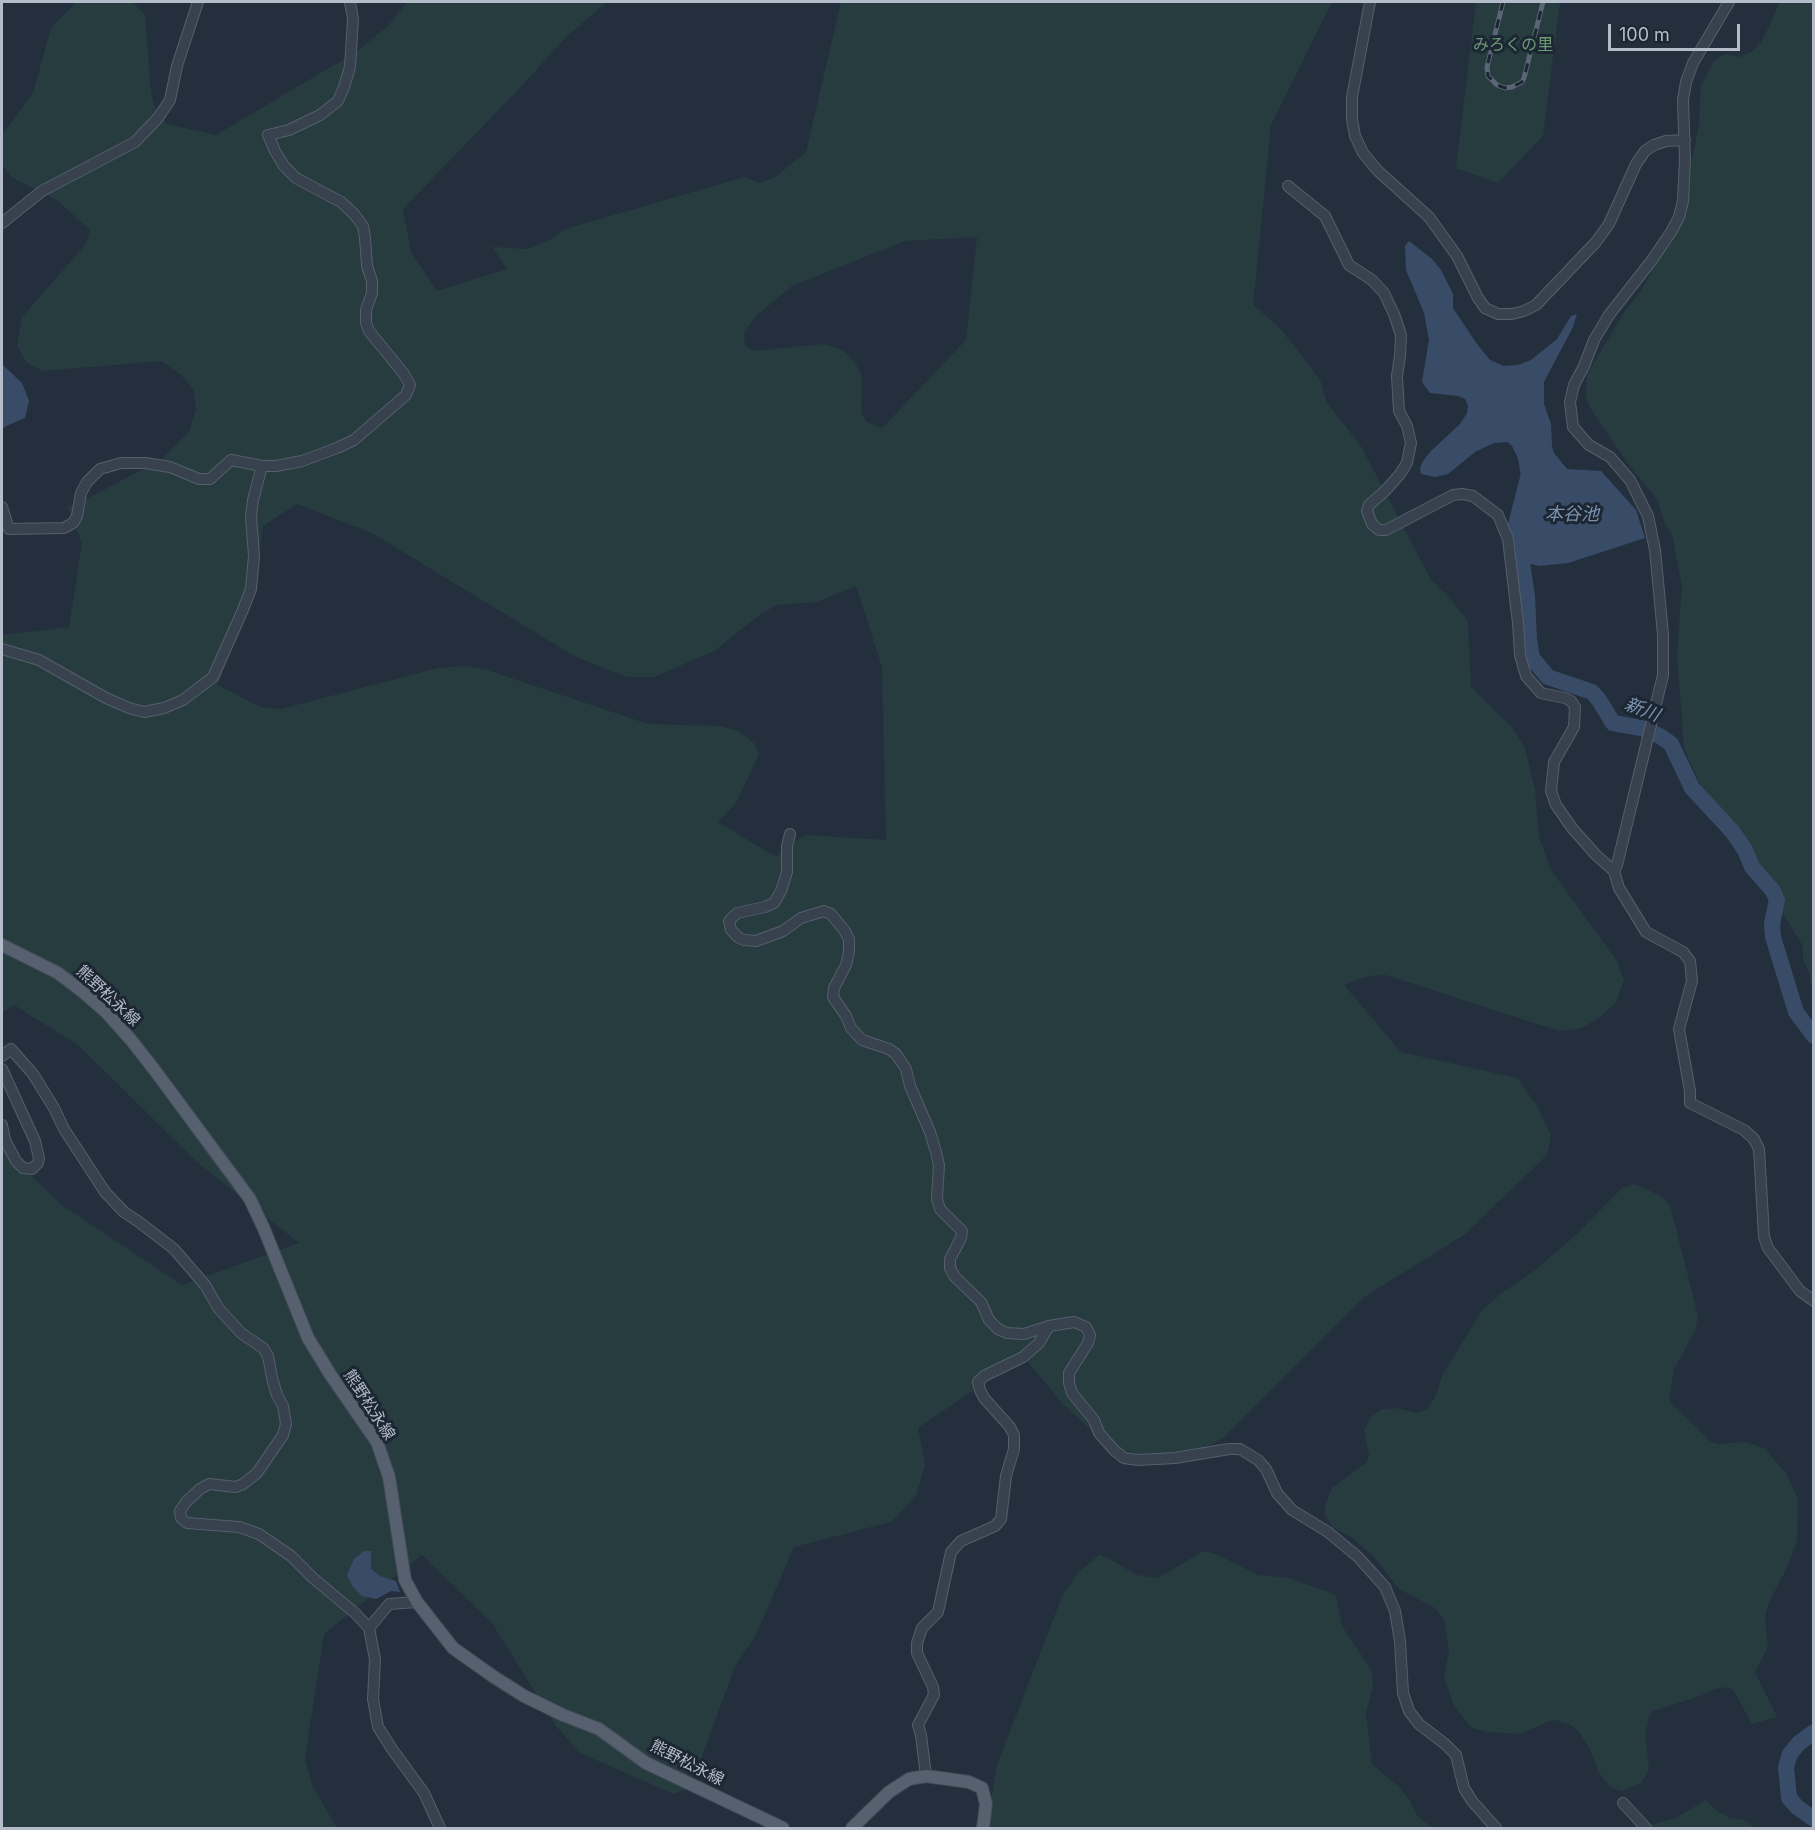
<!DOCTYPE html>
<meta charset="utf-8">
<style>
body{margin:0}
#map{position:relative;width:1815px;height:1830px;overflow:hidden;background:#242f3e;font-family:Inter,sans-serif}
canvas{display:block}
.frame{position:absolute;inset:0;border:3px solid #b4bcc9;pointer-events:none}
.scale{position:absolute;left:1608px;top:24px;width:132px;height:27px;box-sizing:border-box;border:3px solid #b4bcc9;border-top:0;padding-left:8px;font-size:18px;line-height:21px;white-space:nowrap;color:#b4bcc9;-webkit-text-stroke:4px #1d2633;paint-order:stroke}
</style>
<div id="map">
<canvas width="1815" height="1830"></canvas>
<div class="frame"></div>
<div class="scale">100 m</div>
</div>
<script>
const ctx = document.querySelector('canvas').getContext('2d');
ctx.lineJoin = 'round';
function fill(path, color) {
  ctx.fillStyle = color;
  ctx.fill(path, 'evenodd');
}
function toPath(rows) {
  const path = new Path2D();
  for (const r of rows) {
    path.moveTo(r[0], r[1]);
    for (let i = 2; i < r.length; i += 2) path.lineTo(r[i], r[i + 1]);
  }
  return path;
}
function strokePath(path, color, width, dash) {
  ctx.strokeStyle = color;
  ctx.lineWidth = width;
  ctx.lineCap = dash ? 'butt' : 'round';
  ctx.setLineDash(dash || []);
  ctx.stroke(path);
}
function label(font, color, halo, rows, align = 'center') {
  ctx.font = font + ' Inter,"Noto Sans JP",sans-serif';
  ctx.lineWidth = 6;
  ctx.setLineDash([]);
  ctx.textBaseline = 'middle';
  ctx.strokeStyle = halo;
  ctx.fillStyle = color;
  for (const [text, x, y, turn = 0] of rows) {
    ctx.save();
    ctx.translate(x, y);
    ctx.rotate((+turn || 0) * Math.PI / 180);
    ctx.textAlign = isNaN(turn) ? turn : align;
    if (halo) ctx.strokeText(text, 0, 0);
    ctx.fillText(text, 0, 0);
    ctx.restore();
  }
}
fill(toPath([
 [76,2,133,2,145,15,151,92,156,112,167,124,216,135,356,52,388,26,407,2,607,2,566,37,517,91,403,209,411,252,437,291,507,269,492,247,528,249,548,241,566,229,744,177,759,183,774,178,806,152,841,2,1332,2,1271,125,1253,305,1278,326,1303,357,1321,382,1326,401,1362,448,1431,580,1450,598,1468,621,1471,687,1511,726,1525,747,1535,790,1539,837,1551,870,1617,961,1624,980,1616,1003,1600,1017,1582,1028,1559,1031,1386,975,1368,976,1344,985,1401,1052,1517,1078,1538,1107,1551,1136,1547,1155,1464,1235,1364,1297,1223,1438,1192,1455,1139,1454,1109,1447,1061,1402,1023,1356,918,1428,925,1464,916,1496,891,1522,794,1547,755,1637,735,1666,697,1770,687,1789,674,1794,580,1753,556,1726,492,1623,422,1555,324,1634,305,1759,313,1787,337,1828,2,1828,2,1148,63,1206,182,1285,299,1243,196,1161,78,1045,14,1005,2,1013,2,635,69,627,82,543,68,507,94,495,162,459,189,432,196,409,194,390,181,375,162,361,43,371,26,362,17,345,22,317,85,245,90,230,57,200,13,178,2,165,2,135,33,93,51,28],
 [977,237,966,340,882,428,867,422,861,413,862,377,855,362,842,350,824,344,753,351,745,345,744,333,755,317,792,286,905,241],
 [297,504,372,533,574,656,627,677,654,677,714,651,762,613,777,605,816,602,856,586,882,667,886,840,806,835,792,843,776,857,718,822,736,803,759,754,754,743,738,731,721,726,648,724,487,670,463,666,438,668,281,709,260,707,218,685,254,590,263,526],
 [1476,2,1560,2,1543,136,1498,183,1456,168],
 [1780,2,1813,2,1813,996,1809,973,1803,960,1803,946,1747,855,1716,822,1684,748,1677,654,1682,587,1672,534,1665,524,1657,499,1631,468,1592,411,1586,399,1587,374,1625,311,1642,289,1668,242,1683,205,1699,125,1701,85,1714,61,1725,54,1740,57,1753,51,1762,41],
 [1635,1184,1661,1196,1670,1205,1695,1304,1698,1318,1695,1331,1674,1369,1669,1401,1711,1442,1719,1444,1746,1442,1765,1449,1786,1473,1798,1499,1797,1541,1787,1568,1768,1604,1765,1618,1768,1647,1755,1672,1777,1717,1752,1724,1734,1691,1729,1687,1715,1689,1703,1695,1653,1711,1649,1716,1645,1737,1649,1766,1647,1773,1641,1783,1622,1791,1610,1787,1598,1771,1591,1751,1579,1732,1569,1724,1555,1720,1549,1721,1521,1734,1486,1732,1473,1728,1468,1724,1454,1706,1444,1678,1449,1650,1444,1619,1435,1608,1399,1589,1373,1556,1350,1536,1332,1527,1325,1515,1325,1507,1332,1488,1366,1463,1369,1456,1364,1429,1371,1417,1382,1409,1396,1408,1417,1413,1424,1411,1429,1407,1436,1395,1442,1376,1482,1310,1502,1293,1534,1271,1576,1235,1622,1188],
 [1202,1552,1209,1552,1222,1557,1258,1575,1289,1578,1336,1595,1342,1626,1372,1671,1373,1686,1366,1713,1372,1764,1399,1787,1409,1799,1418,1817,1433,1828,991,1828,991,1802,997,1765,1063,1594,1079,1572,1099,1555,1106,1557,1137,1575,1158,1578],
 [1706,1800,1717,1811,1730,1818,1744,1820,1755,1828,1644,1827,1676,1818]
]), '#263c3f');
fill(toPath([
 [1409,241,1432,259,1441,270,1453,294,1453,308,1477,344,1490,360,1504,366,1518,365,1531,360,1557,339,1571,316,1577,314,1573,327,1544,382,1544,404,1551,424,1552,446,1554,453,1567,469,1601,471,1636,510,1645,538,1568,563,1540,566,1527,563,1520,539,1527,513,1518,458,1512,446,1508,442,1494,443,1475,452,1448,474,1435,477,1421,474,1420,468,1423,461,1431,451,1460,424,1467,413,1468,406,1465,399,1458,396,1430,393,1422,382,1429,340,1424,313,1406,270,1405,246],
 [2,364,22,383,29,401,25,418,2,428],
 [364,1551,371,1551,371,1569,380,1576,396,1581,400,1592,391,1591,376,1599,362,1596,353,1587,347,1575,354,1559]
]), '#394c67');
strokePath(toPath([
 [1529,474,1516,525,1527,596,1529,640,1532,658,1548,677,1592,692,1599,700,1613,723,1641,728,1660,736,1671,744,1692,788,1732,831,1745,850,1752,867,1773,891,1777,900,1772,924,1773,937,1796,1012,1814,1036],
 [1814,1732,1799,1743,1790,1754,1786,1767,1789,1798,1797,1807,1814,1819]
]), '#394c67', 16);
const minor = toPath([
 [1370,2,1352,97,1352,119,1355,136,1363,153,1377,170,1429,217,1457,256,1478,298,1485,308,1498,314,1512,314,1524,311,1536,305,1596,242,1609,224,1636,164,1645,151,1654,145,1666,141,1685,140],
 [1288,186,1325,216,1349,265,1372,280,1384,293,1394,314,1401,335,1400,356,1397,376,1399,411,1407,426,1411,443,1407,463,1400,474,1385,491,1369,505,1367,511,1372,524,1379,530,1386,530,1453,495,1462,494,1473,496,1498,515,1508,539,1518,623,1520,655,1526,676,1541,693,1565,698,1571,701,1575,707,1574,727,1554,762,1551,791,1556,805,1572,828,1596,855,1614,871,1619,888,1646,932,1683,952,1690,961,1692,981,1679,1029,1690,1091,1690,1103,1744,1130,1754,1139,1759,1149,1764,1237,1768,1248,1800,1291,1814,1301],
 [2,223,42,191,135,142,158,118,170,100,177,66,198,2],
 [2,507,9,529,64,528,73,523,77,516,81,493,87,482,100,469,121,463,145,463,170,467,199,479,210,479,231,460,262,466,276,466,302,461,337,448,354,440,406,395,410,385,404,374,369,331,366,323,366,310,372,293,372,281,367,266,365,238,363,226,354,214,341,202,296,178,284,166,275,151,268,135,289,130,320,115,338,101,344,87,350,67,353,19,350,2],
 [2,649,39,660,106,698,129,708,144,712,164,708,183,700,213,677,242,612,251,589,254,556,251,517,253,500,262,466],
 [790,834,787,846,787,872,781,891,774,903,765,907,737,913,729,921,731,930,739,938,744,940,756,941,783,931,801,918,824,911,831,914,844,930,849,939,849,952,846,965,834,988,833,997,846,1016,851,1028,862,1040,889,1049,896,1054,906,1069,910,1086,930,1132,936,1152,939,1165,937,1199,940,1209,962,1231,961,1238,950,1259,950,1268,955,1277,981,1302,989,1320,998,1329,1007,1333,1024,1334,1049,1326,1074,1322,1086,1327,1090,1335,1088,1343,1069,1373,1069,1383,1072,1393,1094,1420,1099,1433,1114,1450,1124,1458,1138,1460,1175,1458,1229,1449,1240,1449,1258,1460,1266,1469,1277,1493,1292,1510,1328,1532,1358,1557,1385,1587,1395,1611,1400,1641,1403,1693,1409,1711,1419,1724,1445,1744,1456,1755,1464,1788,1472,1801,1496,1828],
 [1614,871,1617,865,1663,675,1663,635,1658,581,1655,550,1648,516,1630,480,1610,457,1589,445,1573,427,1570,402,1574,385,1584,366,1594,340,1609,315,1652,260,1671,232,1679,217,1683,201,1685,159,1683,100,1686,82,1693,63,1729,2],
 [2,1056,11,1049,33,1074,54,1108,64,1129,105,1192,124,1212,139,1222,174,1249,205,1285,219,1309,241,1333,263,1348,268,1356,272,1378,277,1395,283,1406,286,1424,283,1435,257,1473,243,1484,236,1487,209,1484,200,1489,186,1502,180,1511,181,1518,187,1523,239,1527,259,1534,291,1556,313,1578,355,1613,369,1628,375,1659,373,1699,378,1727,392,1749,424,1793,440,1828],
 [2,1069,35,1141,39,1158,38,1163,32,1169,23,1168,16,1161,5,1140,2,1125],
 [369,1628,389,1604,417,1602],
 [926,1776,921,1735,918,1725,934,1695,933,1687,917,1653,917,1643,922,1628,938,1612,951,1552,961,1541,995,1526,1001,1519,1006,1476,1014,1449,1014,1435,1010,1427,984,1398,980,1390,978,1382,984,1376,1023,1357,1039,1343,1049,1326],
 [1623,1803,1646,1828]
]);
const major = toPath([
 [2,945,58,973,83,992,106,1012,131,1040,153,1068,250,1199,264,1229,308,1338,330,1374,377,1442,389,1477,405,1580,417,1602,453,1648,494,1677,524,1696,563,1715,599,1729,646,1763,783,1828],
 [852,1828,889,1792,909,1779,926,1776,969,1782,982,1788,986,1804,983,1828]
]);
strokePath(minor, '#565f6c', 12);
strokePath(major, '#414a57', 14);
strokePath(minor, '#38414e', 10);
strokePath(major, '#56606e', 12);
const rail = toPath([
 [1503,2,1487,67,1488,76,1497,85,1505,88,1512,87,1522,82,1524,78,1543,2]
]);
strokePath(rail, '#5a6575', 5);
strokePath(rail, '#1d2633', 3, [9]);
label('16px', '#6b9a76', '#1d2633', [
 ["みろくの里",1513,45]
]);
label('16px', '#b4bcc9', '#1d2633', [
 ["熊野松永線",108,996,43],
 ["熊野松永線",369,1405,57],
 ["熊野松永線",687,1763,27]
]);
label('italic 18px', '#7c92b1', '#1d2633', [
 ["本谷池",1572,515],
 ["新川",1642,710,21]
]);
</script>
